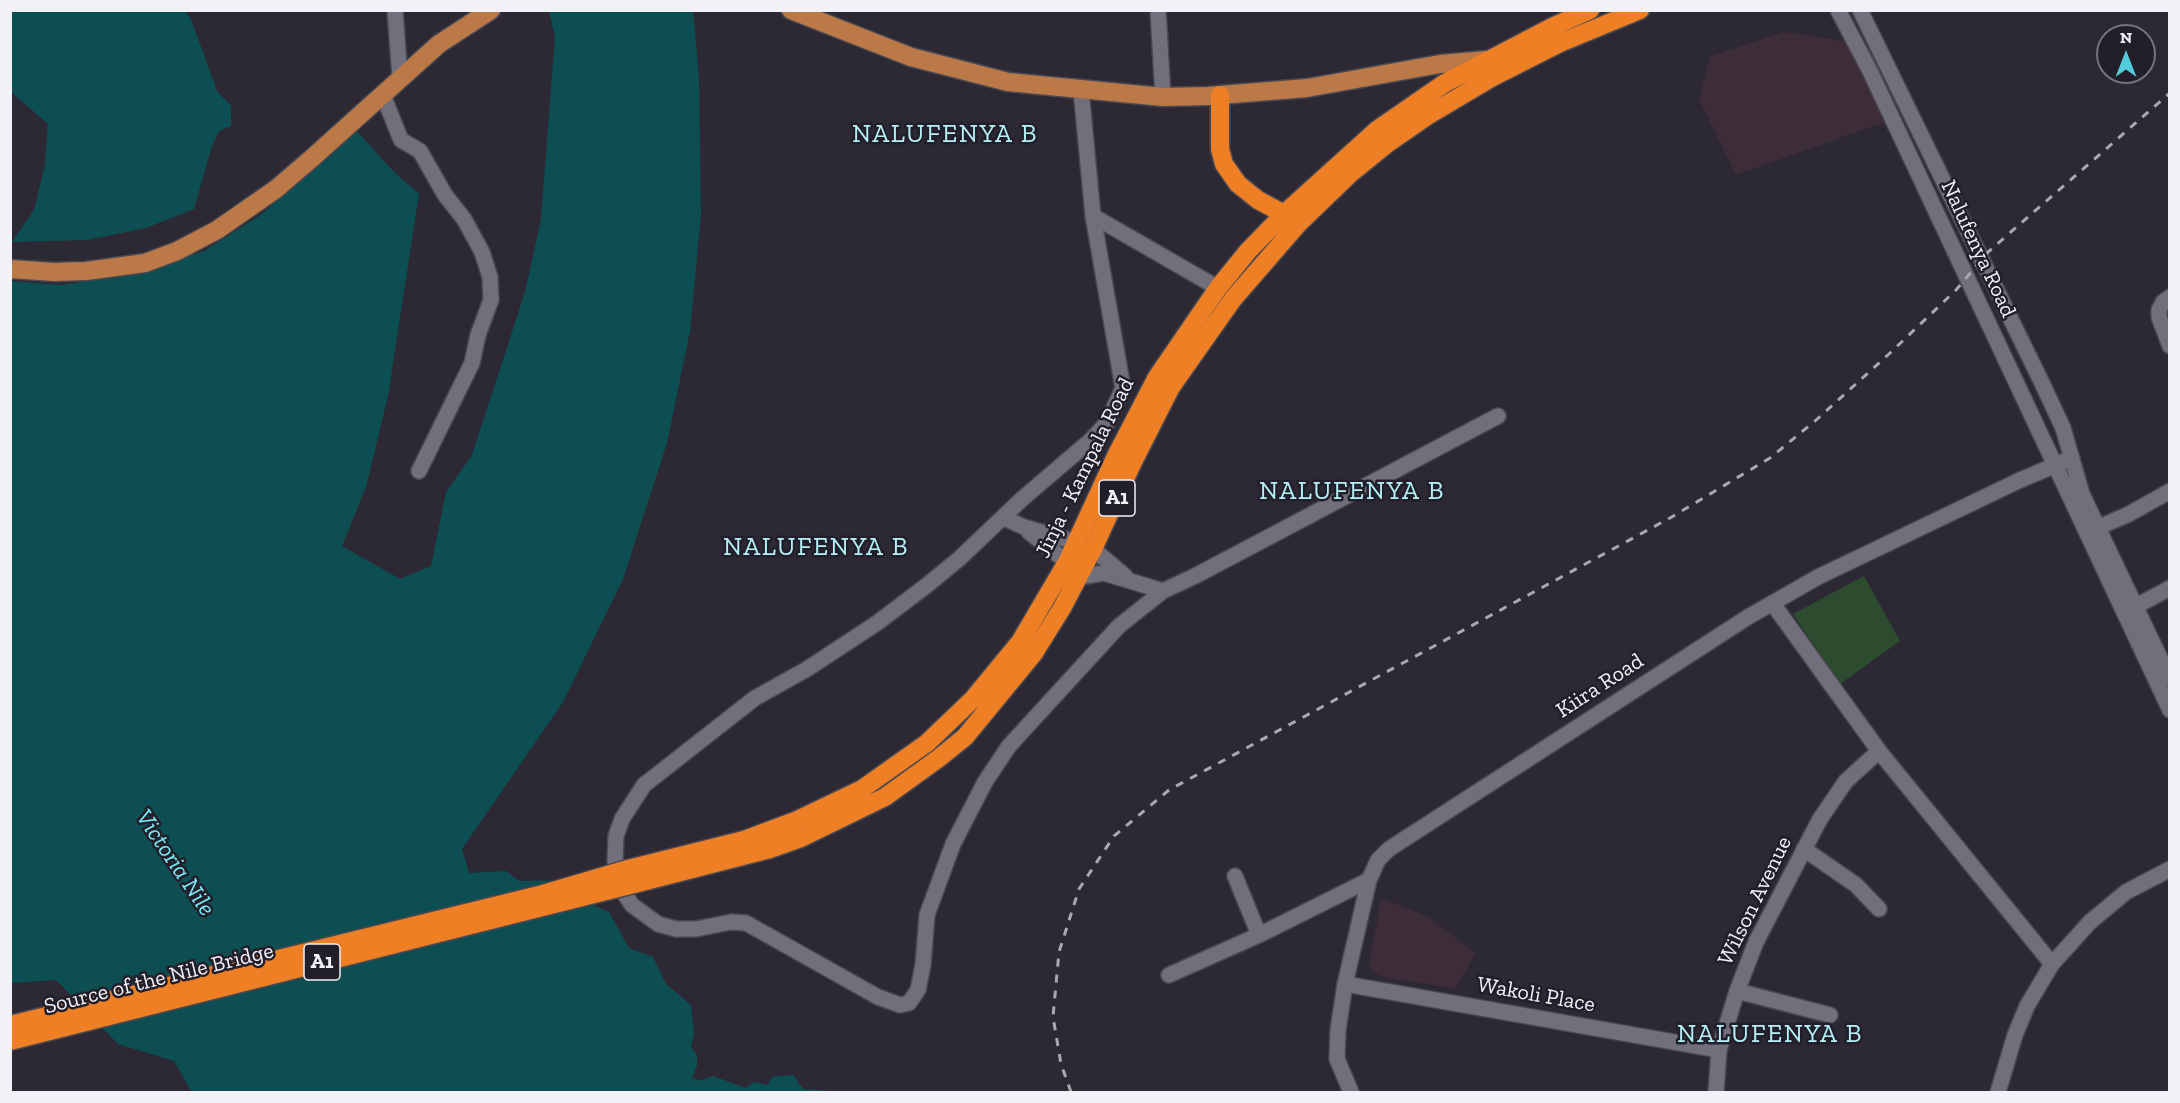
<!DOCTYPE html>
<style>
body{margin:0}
#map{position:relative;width:2180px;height:1103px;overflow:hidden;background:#2c2934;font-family:"Zilla Slab",serif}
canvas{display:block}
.frame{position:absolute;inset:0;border:12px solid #f2f1f8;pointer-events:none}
.north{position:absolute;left:2096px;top:24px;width:60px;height:60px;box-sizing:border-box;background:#221f2a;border:2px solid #75737c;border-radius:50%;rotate:0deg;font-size:16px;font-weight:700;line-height:24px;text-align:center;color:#f2f1f8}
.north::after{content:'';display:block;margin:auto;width:21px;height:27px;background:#53cbdb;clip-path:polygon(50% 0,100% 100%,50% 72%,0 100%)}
</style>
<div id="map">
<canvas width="2180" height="1103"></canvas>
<div class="frame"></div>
<div class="north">N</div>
</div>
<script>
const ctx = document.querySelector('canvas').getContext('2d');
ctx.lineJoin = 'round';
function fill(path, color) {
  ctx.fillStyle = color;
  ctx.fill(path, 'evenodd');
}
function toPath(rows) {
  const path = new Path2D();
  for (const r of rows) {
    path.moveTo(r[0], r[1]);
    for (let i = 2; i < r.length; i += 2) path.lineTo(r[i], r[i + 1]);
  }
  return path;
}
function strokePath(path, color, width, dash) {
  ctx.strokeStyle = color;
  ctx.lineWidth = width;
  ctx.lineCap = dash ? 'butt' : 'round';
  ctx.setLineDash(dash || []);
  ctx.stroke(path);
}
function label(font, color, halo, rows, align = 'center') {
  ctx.font = font + ' "Zilla Slab",serif';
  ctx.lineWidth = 5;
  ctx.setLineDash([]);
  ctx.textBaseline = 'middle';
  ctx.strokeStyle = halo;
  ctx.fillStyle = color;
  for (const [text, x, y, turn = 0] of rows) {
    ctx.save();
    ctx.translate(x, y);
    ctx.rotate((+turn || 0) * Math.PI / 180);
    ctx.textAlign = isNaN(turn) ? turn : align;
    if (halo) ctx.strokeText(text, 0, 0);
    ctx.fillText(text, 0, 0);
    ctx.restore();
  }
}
fill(toPath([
 [1783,32,1845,41,1885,122,1736,175,1699,99,1710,57],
 [1381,898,1427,916,1476,953,1455,989,1384,977,1374,973,1369,967]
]), '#3c2d39');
fill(toPath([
 [1864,576,1900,641,1840,684,1793,614]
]), '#2d4c2f');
fill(toPath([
 [11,10,185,11,191,19,217,91,231,106,231,126,219,131,212,146,194,209,146,228,87,240,12,242,34,210,45,164,48,124,11,92],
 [549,11,693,11,699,77,701,215,690,331,667,443,623,579,563,702,462,849,469,873,506,871,519,881,572,880,585,889,595,906,609,912,629,948,653,957,666,984,691,1005,694,1033,691,1047,697,1055,697,1065,692,1079,702,1080,713,1076,746,1088,754,1082,767,1085,772,1077,793,1075,803,1089,846,1092,195,1092,190,1089,174,1061,118,1044,56,980,11,983,11,281,61,285,138,274,204,251,262,214,355,129,393,171,419,194,388,396,366,487,342,546,400,579,431,566,446,492,472,455,525,292,541,219,555,37]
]), '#0d4e53');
const minor = toPath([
 [395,10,400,78],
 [1158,10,1163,97],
 [1838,10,1870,71,2170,710],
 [1860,10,2042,383,2063,428,2082,494,2170,679],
 [383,95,401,140,420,151,445,195,464,219,482,252,490,277,491,300,478,335,472,363,419,471],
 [1093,216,1218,288],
 [2170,297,2163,302,2159,310,2159,317,2170,346],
 [1004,518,1024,527,1075,542],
 [2097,528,2129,514,2170,491],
 [1029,532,1067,562],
 [1093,549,1125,576],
 [1079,577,1104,573,1163,591],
 [1773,604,1879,751,2052,964],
 [2127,611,2170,588],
 [1804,849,1856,885,1879,909],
 [615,861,616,836,622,819,644,785,755,698,807,669,877,623,926,586,960,558,1022,499,1091,440,1107,423,1123,388,1093,216,1081,90],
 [1235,876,1259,935],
 [624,893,632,905,658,924,676,929,696,929,731,922,746,923,878,997,900,1005,909,1003,918,990,923,965,927,915,953,844,985,782,1009,746,1119,626,1163,591,1195,576,1498,416],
 [1169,975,1259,935,1369,880],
 [1345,984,1719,1050],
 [1737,991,1830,1015],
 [1351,1092,1337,1059,1338,1030,1345,984,1369,880,1378,860,1389,849,1748,617,1818,577,2018,481,2072,458],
 [1716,1092,1719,1050,1737,991,1756,942,1820,819,1846,781,1879,751],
 [1998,1092,2015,1035,2027,1006,2052,964,2090,922,2126,892,2170,869]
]);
const major = toPath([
 [791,10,911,57,1008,82,1163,97,1208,96,1307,88,1440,64,1486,60],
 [10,269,54,272,86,271,145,263,177,251,217,230,276,189,311,159,439,44,491,10]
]);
const highway = toPath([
 [1220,95,1220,149,1224,164,1238,184,1258,200,1284,214],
 [628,869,744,840,795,821,862,789,927,743,973,699,1020,642,1067,562,1116,456,1157,377,1218,288,1248,251,1284,214,1377,130,1445,83,1552,27,1590,10],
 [634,884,770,849,801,838,885,797,939,758,965,737,1034,653,1062,608,1093,549,1132,464,1171,387,1233,299,1298,224,1351,173,1388,143,1427,116,1491,78,1560,43,1640,10]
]);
strokePath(minor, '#494851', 18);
strokePath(major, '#494851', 21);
strokePath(highway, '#494851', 21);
strokePath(minor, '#726f7c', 15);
strokePath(major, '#bc7948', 18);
strokePath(highway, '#ee7f25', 18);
strokePath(toPath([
 [1071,1092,1061,1064,1053,1017,1059,952,1079,889,1114,836,1169,790,1670,518,1770,458,1815,421,1889,354,1956,290,1988,252,2170,93]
]), '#a9a7b0', 3, [8, 8]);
const highwayBridge = toPath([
 [10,1025,543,894,628,869],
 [10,1041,634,884]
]);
strokePath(highwayBridge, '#494851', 21, []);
strokePath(highwayBridge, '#ee7f25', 18);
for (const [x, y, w] of [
 [1117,498,36],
 [322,962,36]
]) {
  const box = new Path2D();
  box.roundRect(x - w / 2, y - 18, w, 36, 4.5);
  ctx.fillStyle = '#221f2a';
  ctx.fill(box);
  strokePath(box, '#f2f1f8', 1.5);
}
label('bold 21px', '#f2f1f8', null, [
 ["A1",1117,498],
 ["A1",322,962]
]);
label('22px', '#f2f1f8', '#221f2a', [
 ["Nalufenya Road",1978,249,65],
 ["Jinja - Kampala Road",1085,468,-64],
 ["Kiira Road",1600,686,-33],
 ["Wilson Avenue",1755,901,-64],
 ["Source of the Nile Bridge",159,979,-14],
 ["Wakoli Place",1536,995,10]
]);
label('italic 24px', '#78ecf7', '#221f2a', [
 ["Victoria Nile",175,863,56]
]);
ctx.letterSpacing = '1.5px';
label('26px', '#b5f0f8', '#221f2a', [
 ["NALUFENYA B",945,135],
 ["NALUFENYA B",1352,492],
 ["NALUFENYA B",816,548],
 ["NALUFENYA B",1770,1035]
]);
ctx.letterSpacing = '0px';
</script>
